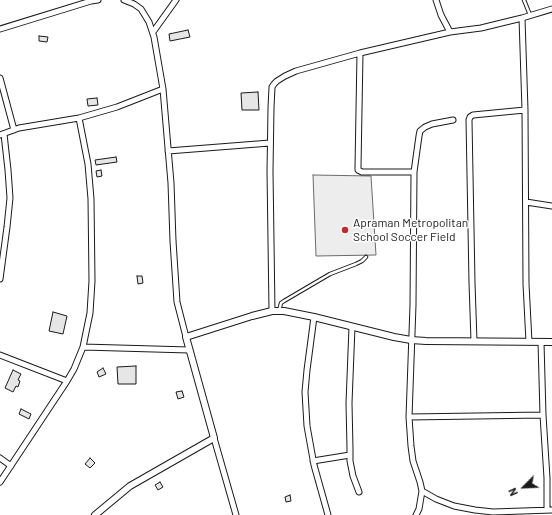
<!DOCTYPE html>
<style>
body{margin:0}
#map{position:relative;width:552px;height:515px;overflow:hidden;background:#fff;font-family:Barlow,sans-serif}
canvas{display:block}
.north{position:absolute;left:504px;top:467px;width:40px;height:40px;-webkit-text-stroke:3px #fff;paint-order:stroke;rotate:246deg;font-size:11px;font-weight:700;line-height:16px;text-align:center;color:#1a1a1a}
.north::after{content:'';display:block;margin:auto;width:14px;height:18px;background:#1a1a1a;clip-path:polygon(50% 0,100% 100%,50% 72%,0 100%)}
</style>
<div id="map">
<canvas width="552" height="515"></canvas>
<div class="north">N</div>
</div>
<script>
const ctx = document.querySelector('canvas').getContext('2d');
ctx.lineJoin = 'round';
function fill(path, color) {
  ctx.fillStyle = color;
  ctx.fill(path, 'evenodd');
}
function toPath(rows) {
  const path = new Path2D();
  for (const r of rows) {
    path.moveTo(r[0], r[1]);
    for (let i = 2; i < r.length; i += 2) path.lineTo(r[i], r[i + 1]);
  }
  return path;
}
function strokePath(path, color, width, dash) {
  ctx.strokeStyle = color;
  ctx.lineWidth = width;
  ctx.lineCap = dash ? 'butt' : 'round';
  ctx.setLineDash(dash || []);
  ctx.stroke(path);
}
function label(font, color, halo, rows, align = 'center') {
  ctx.font = font + ' Barlow,sans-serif';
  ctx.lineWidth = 3;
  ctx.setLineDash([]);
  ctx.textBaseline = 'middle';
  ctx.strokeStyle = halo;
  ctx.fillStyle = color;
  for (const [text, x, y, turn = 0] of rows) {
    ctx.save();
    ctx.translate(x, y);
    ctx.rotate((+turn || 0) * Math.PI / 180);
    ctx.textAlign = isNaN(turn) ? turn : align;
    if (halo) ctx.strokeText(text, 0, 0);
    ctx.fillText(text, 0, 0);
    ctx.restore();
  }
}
const green = toPath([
 [313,175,371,176,376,255,316,256,313,175]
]);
fill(green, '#ededed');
strokePath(green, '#6a6a6a', 1);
const building = toPath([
 [188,30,190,37,170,41,169,34,188,30],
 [39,36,48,37,47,42,39,41,39,36],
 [258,92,259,110,242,110,241,93,258,92],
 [97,98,98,105,88,106,87,99,97,98],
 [116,157,117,162,96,165,95,160,116,157],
 [101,170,102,176,97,177,96,171,101,170],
 [137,276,142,276,143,283,138,284,137,276],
 [53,312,67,316,63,334,49,331,53,312],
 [136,366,136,384,118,384,117,367,136,366],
 [103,368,106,374,99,377,97,372,103,368],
 [13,370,21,374,18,380,20,381,18,387,16,386,13,392,5,388,13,370],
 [182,391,184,397,178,399,176,392,182,391],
 [21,409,31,414,29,419,19,414,21,409],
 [90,458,95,463,90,468,85,464,90,458],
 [160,482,163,487,158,490,155,485,160,482],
 [290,495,291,501,286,502,285,497,290,495]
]);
fill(building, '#e6e6e6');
strokePath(building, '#1a1a1a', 1);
const service = toPath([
 [524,0,530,15],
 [279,311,281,303,284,301,330,274,356,264,362,261,366,257]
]);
const minor = toPath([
 [124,0,134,4,141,9,149,22,154,37,163,89,171,183,173,241,177,302,186,337],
 [436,0,441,15,450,32],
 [522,18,525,110,526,284,529,342],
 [0,29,91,1,98,0],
 [153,32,176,0],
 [360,53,358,167,358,170,362,172,414,172],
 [0,78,14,130],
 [453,120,432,124,425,127,420,131,419,136,414,172,413,305,409,417,411,446,413,461,420,482,422,491,436,499,454,506,475,510,493,512,552,510],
 [0,135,19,128,79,118,117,107,163,89],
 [168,151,270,143],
 [526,202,552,206],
 [0,279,7,227,10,198,8,170,4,134],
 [272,311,270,171,271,108,272,87,274,84,277,81,285,76,296,71,360,53,450,32,481,28,522,18,552,9],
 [314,317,307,370,305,392,307,426,314,465,328,515],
 [352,327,349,403,350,449,350,461,353,476,359,492],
 [474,341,472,283,469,120,470,117,473,115,525,110],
 [541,342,543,415,547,478,547,510],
 [83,347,189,350],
 [0,355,67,381],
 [409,417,543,415],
 [214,438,236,515],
 [0,458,11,466],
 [313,461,350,455],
 [0,482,67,381,74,369,83,347,90,313,92,281,91,199,88,164,79,118],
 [416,515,419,509,422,491]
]);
const tertiary = toPath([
 [95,515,130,486,214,438,186,337,252,316,272,311,284,311,314,317,394,337,411,340,426,341,552,342]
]);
strokePath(service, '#1a1a1a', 4.5);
strokePath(minor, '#1a1a1a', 7);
strokePath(tertiary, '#1a1a1a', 8);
strokePath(service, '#fff', 2.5);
strokePath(minor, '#fff', 5);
strokePath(tertiary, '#fff', 6);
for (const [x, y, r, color] of [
 [345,230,4,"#c62828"]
]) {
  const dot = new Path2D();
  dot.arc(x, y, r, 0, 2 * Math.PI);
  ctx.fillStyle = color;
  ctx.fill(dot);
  strokePath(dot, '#fff', 1.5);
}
label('12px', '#1a1a1a', '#fff', [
 ["Apraman Metropolitan",353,223],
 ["School Soccer Field",353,237]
], 'left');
</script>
